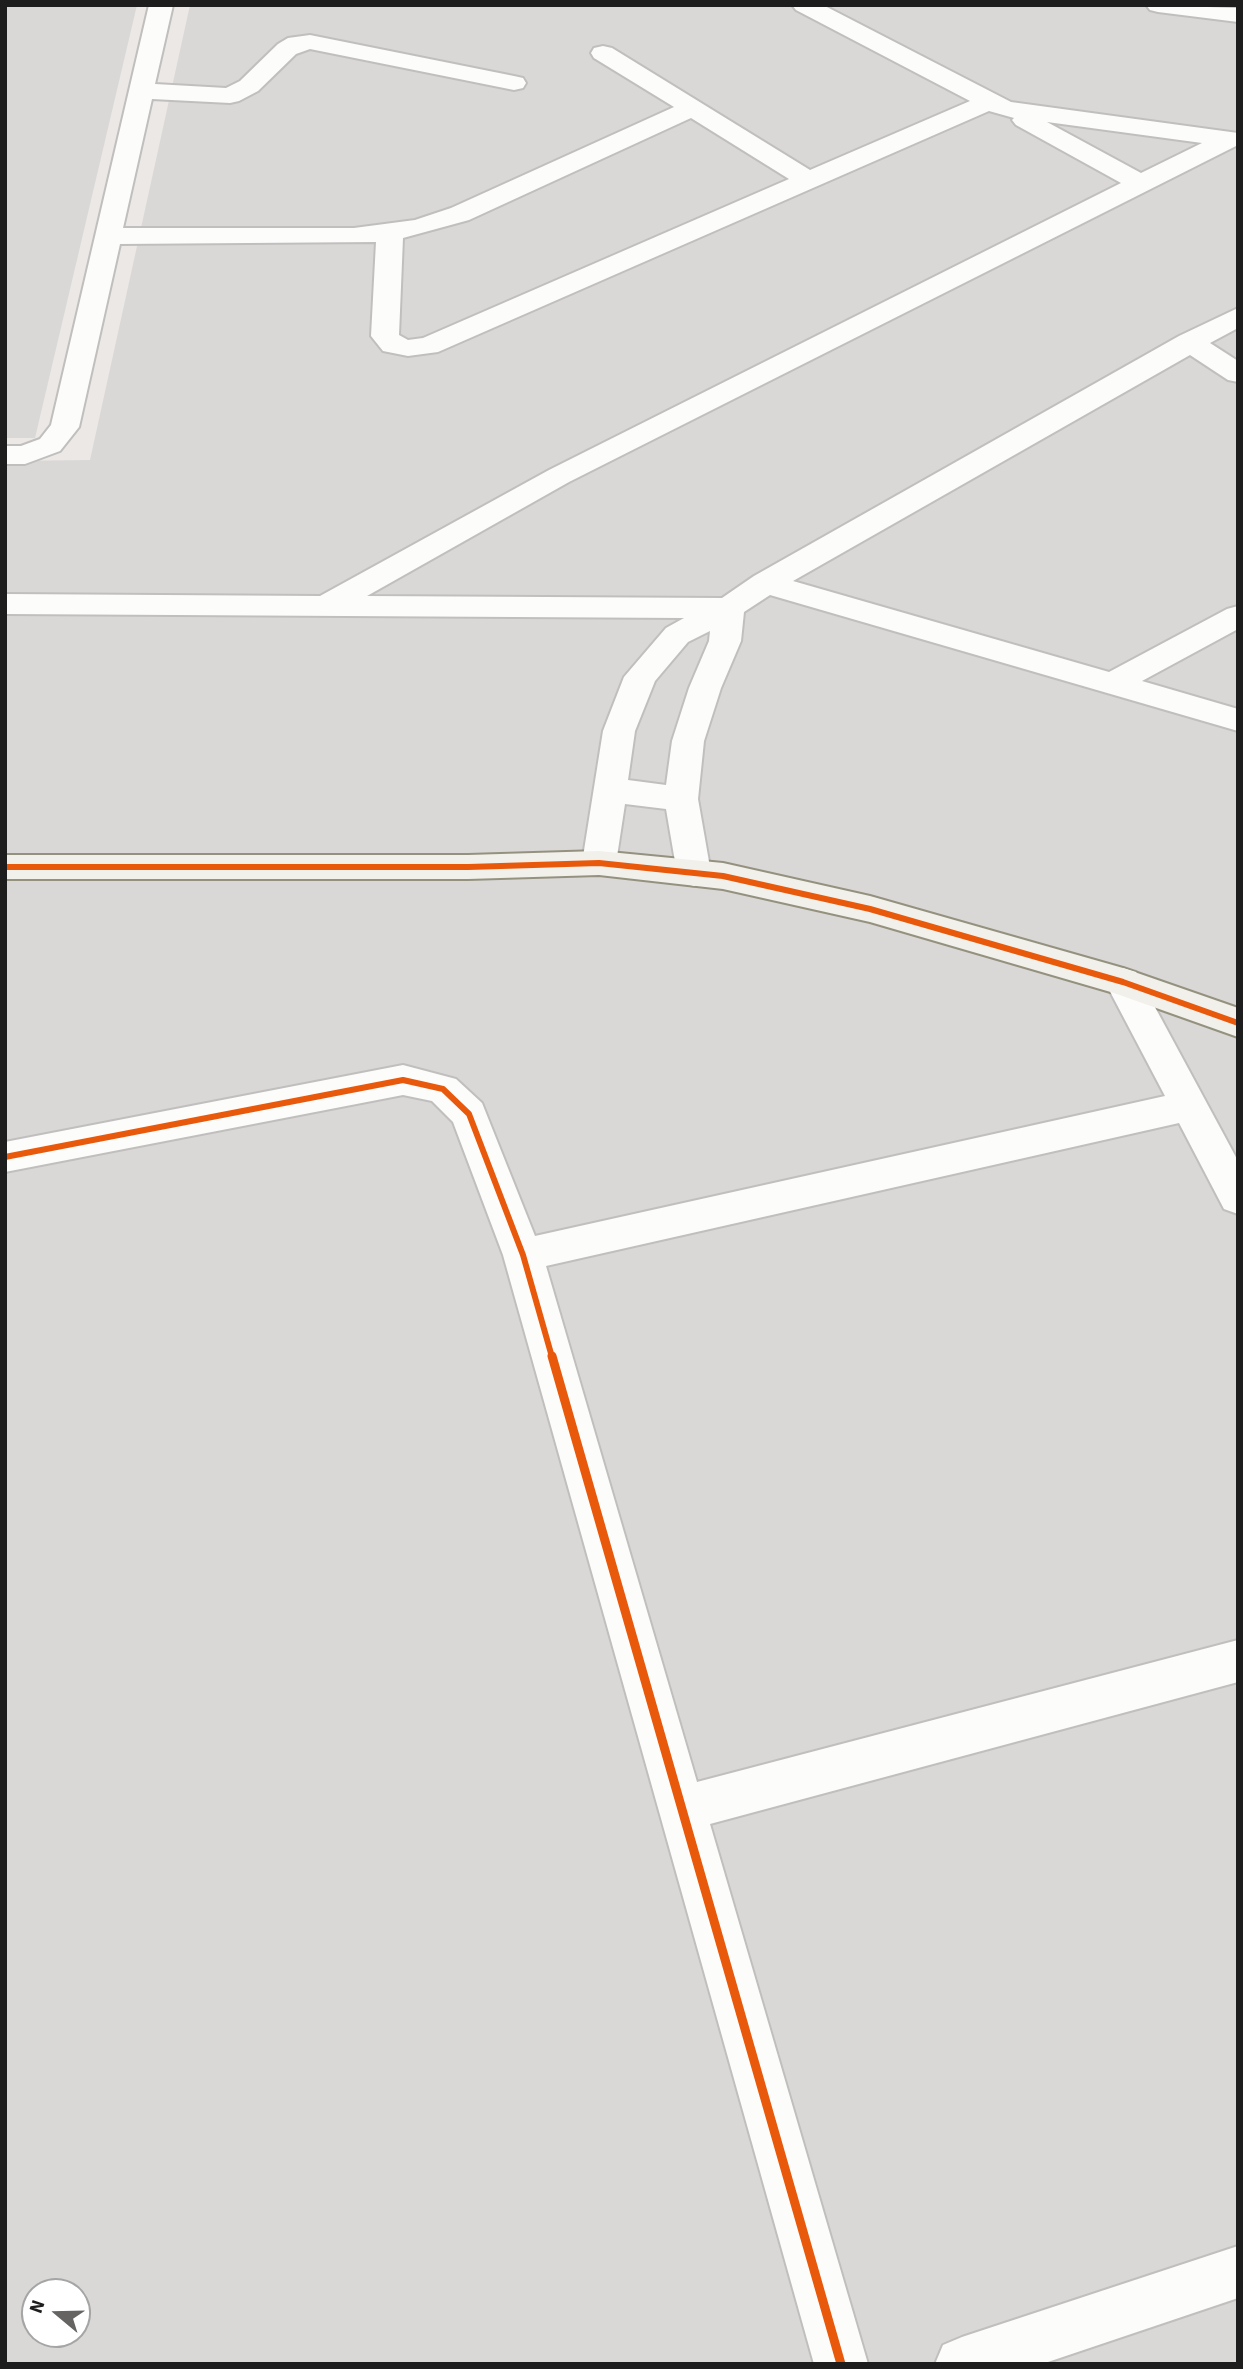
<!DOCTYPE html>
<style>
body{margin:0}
#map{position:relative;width:1243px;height:2369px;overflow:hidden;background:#ebe8e6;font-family:"Source Sans 3",sans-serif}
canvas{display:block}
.frame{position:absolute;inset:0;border:7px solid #1d1d1d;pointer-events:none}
.north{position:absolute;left:21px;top:2278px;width:70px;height:70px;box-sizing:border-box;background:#fff;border:2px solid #a5a5a5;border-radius:50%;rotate:289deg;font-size:19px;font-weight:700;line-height:28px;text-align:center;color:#1d1d1d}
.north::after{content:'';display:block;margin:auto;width:24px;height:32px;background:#656463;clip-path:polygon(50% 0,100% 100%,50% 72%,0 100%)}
</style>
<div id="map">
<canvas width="1243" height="2369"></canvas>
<div class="frame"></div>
<div class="north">N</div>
</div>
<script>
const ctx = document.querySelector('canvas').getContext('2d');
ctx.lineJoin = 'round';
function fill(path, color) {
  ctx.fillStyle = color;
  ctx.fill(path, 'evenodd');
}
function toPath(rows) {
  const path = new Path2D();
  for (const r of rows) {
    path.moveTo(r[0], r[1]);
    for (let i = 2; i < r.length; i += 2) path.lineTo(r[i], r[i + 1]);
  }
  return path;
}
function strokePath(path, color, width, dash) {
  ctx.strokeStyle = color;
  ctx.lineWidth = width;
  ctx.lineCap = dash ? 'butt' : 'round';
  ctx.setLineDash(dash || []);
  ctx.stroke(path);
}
fill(toPath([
 [5,5,137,5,35,438,5,438],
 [190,5,1238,5,1238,2364,5,2364,5,461,90,460],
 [35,2292,77,2292,77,2334,35,2334]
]), '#dad8d7');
const street = toPath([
 [149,5,173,5,155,84,226,88,240,81,278,44,288,38,310,35,514,76,523,78,526,83,523,88,514,90,310,49,296,54,258,91,239,101,230,103,152,99,123,228,354,228,415,220,451,208,674,107,594,58,591,53,594,48,603,46,612,48,810,170,970,101,796,10,792,5,823,5,1011,102,1238,133,1238,145,569,482,367,596,722,598,754,576,1179,336,1238,308,1238,328,1210,343,1238,361,1238,382,1228,380,1190,355,793,581,1109,672,1227,609,1238,606,1238,629,1142,681,1238,709,1238,731,770,595,744,612,741,641,721,688,704,741,698,799,711,873,706,882,694,886,682,882,677,873,666,809,625,804,616,863,611,872,599,875,587,872,582,863,603,731,624,677,666,628,684,618,5,614,5,594,320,596,549,470,1121,183,1016,125,1012,120,1014,118,989,111,438,352,408,356,383,351,371,336,376,242,120,244,79,427,60,451,25,464,5,464,5,446,21,446,40,439,51,425,149,5],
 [691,118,789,179,423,338,408,340,399,335,403,238,469,220,691,118],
 [1047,122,1202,143,1141,173,1047,122],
 [710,631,709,641,689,688,672,741,666,785,628,780,635,731,655,681,688,642,710,631],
 [1146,5,1238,8,1238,22,1158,12,1150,10,1146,5],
 [1123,968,1136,972,1238,1161,1238,1214,1224,1209,1179,1123,546,1266,697,1782,1238,1640,1238,1682,710,1824,868,2364,814,2364,503,1255,453,1122,432,1101,403,1095,5,1172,5,1142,403,1065,456,1079,482,1103,535,1236,1165,1096,1105,982,1110,972,1123,968],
 [1238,2246,1238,2298,1042,2364,935,2364,943,2345,962,2337,1238,2246]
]);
const secondary = toPath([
 [599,851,723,863,870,896,1123,968,1238,1008,1238,1037,1114,993,870,922,723,889,599,875,468,879,5,879,5,855,468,855,599,851]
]);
strokePath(street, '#c1bfbe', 4);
strokePath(secondary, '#94927f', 4);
fill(street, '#fcfcfb');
fill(secondary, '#f2f0ea');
strokePath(toPath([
 [5,867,468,867,599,863,723,876,870,909,1123,982,1238,1023],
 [5,1157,403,1080,443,1089,469,1114,523,1255,552,1357]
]), '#e8590c', 6);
strokePath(toPath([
 [552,1356,841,2364]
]), '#e8590c', 9);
</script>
